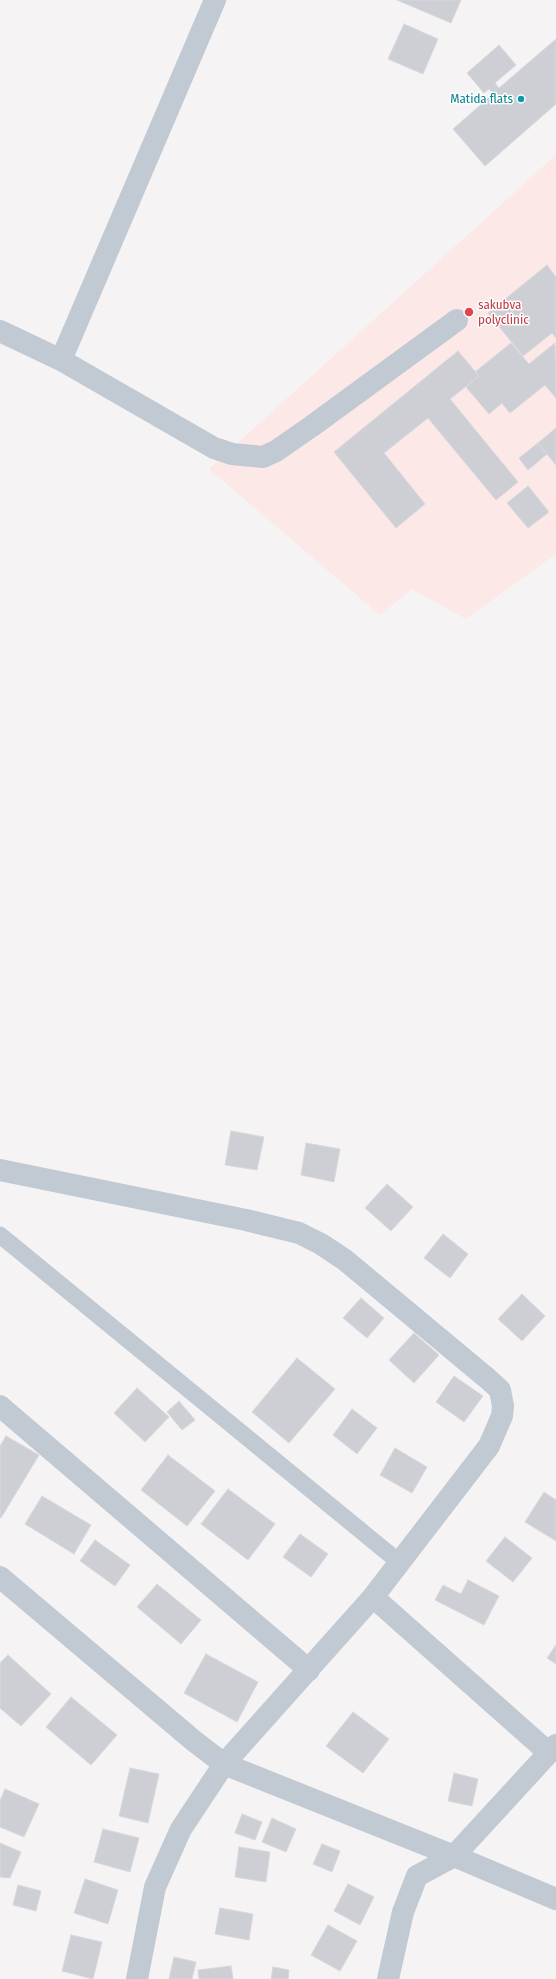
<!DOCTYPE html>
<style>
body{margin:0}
canvas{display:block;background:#f5f3f3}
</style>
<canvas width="556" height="1979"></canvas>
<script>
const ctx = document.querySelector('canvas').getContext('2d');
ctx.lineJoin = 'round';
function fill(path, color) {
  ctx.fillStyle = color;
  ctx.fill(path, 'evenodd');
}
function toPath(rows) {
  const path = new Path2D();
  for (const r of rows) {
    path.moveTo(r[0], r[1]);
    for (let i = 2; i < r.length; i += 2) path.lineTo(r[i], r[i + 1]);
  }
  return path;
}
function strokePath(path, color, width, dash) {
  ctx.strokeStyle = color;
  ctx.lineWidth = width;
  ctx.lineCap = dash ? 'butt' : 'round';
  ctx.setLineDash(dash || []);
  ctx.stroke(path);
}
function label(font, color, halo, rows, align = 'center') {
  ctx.font = font + ' "Fira Sans Condensed",sans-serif';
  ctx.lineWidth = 3;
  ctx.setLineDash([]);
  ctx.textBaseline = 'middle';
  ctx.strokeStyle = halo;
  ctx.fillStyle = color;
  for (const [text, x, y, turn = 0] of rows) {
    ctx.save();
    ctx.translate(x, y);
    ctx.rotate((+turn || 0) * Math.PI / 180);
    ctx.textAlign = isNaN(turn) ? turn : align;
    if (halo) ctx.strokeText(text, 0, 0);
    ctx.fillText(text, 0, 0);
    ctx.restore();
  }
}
fill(toPath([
 [556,155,556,554,466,619,412,589,380,615,209,469]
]), '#fce8e6');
const building = toPath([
 [397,0,461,0,451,23,397,0],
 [404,24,438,39,423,74,388,59,404,24],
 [556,39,556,104,485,166,453,129,493,94,489,89,484,93,467,73,499,45,516,65,495,83,499,88,556,39],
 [547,265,556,277,556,338,552,333,523,356,488,313,547,265],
 [511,343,529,364,555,343,556,398,545,385,510,413,502,403,489,414,466,387,479,376,475,372,511,343],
 [458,351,479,376,450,399,518,482,496,500,428,418,384,453,425,504,396,528,334,452,458,351],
 [556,428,556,465,538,443,556,428],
 [538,443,547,454,528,470,519,458,538,443],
 [528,486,549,512,528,528,507,503,528,486],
 [231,1131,264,1137,257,1170,225,1165,231,1131],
 [306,1143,340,1149,334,1182,301,1175,306,1143],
 [387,1184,413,1207,391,1231,365,1208,387,1184],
 [443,1234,468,1254,450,1278,424,1258,443,1234],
 [522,1294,545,1316,522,1341,498,1319,522,1294],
 [361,1298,384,1318,367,1338,343,1318,361,1298],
 [414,1333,439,1355,414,1383,389,1360,414,1333],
 [297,1358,335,1389,289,1443,252,1412,297,1358],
 [454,1376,483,1396,464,1422,436,1402,454,1376],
 [137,1388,169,1417,145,1442,114,1413,137,1388],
 [179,1401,195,1420,182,1430,167,1412,179,1401],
 [352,1409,377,1428,357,1454,333,1435,352,1409],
 [6,1436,39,1455,1,1518,0,1517,0,1446,6,1436],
 [395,1448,427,1467,412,1493,380,1475,395,1448],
 [168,1455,215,1491,187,1526,141,1490,168,1455],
 [228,1489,275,1524,248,1560,201,1524,228,1489],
 [544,1492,556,1500,556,1541,525,1522,544,1492],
 [42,1496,91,1525,74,1554,25,1524,42,1496],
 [300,1534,328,1554,311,1577,283,1557,300,1534],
 [505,1537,532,1558,513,1582,486,1561,505,1537],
 [95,1540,130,1565,115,1586,80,1561,95,1540],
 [468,1580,499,1596,484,1625,435,1600,443,1585,461,1594,468,1580],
 [157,1584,201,1620,181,1644,137,1607,157,1584],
 [556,1645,556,1664,547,1658,556,1645],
 [206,1654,258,1682,237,1722,184,1693,206,1654],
 [8,1655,51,1694,21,1726,0,1708,0,1663,8,1655],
 [71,1697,117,1735,91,1765,46,1727,71,1697],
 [353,1712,389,1739,363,1773,326,1746,353,1712],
 [130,1768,159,1774,148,1823,119,1816,130,1768],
 [454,1773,478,1779,472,1806,448,1801,454,1773],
 [5,1789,39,1804,24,1837,0,1827,0,1801,5,1789],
 [242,1814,262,1822,255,1840,235,1833,242,1814],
 [272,1818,296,1829,286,1852,262,1842,272,1818],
 [103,1829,139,1838,130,1872,94,1862,103,1829],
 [0,1843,21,1852,10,1878,0,1877,0,1843],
 [322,1844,340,1851,332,1872,313,1864,322,1844],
 [239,1847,270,1852,266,1882,235,1877,239,1847],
 [85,1879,118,1890,108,1924,74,1913,85,1879],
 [348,1884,374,1897,360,1925,334,1911,348,1884],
 [18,1885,41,1891,36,1911,13,1905,18,1885],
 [220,1908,253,1914,249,1940,215,1934,220,1908],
 [328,1925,357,1941,340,1971,311,1955,328,1925],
 [71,1935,102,1942,93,1979,62,1971,71,1935],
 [174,1957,196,1962,192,1979,169,1979,174,1957],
 [231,1966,233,1979,199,1979,198,1970,231,1966],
 [273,1967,289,1970,288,1979,271,1979,273,1967]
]);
fill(building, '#cdcfd5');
strokePath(building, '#d7d9de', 1);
strokePath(toPath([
 [0,1235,399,1562]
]), '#c1cad2', 17);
strokePath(toPath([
 [215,0,61,360,214,448,232,454,263,457,276,451,312,426,457,320],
 [0,331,61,360],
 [0,1170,246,1220,299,1233,321,1244,345,1260,488,1379,500,1390,503,1406,502,1416,489,1446,373,1597,224,1764,181,1829,155,1887,137,1979],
 [0,1406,309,1670],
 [0,1577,194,1741,224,1764,454,1856,556,1899],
 [373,1597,549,1753],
 [388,1979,403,1912,417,1876,454,1856,556,1745]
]), '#c1cad2', 22);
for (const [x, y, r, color] of [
 [521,99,4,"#0f9aa8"],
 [469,312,5,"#e0444e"]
]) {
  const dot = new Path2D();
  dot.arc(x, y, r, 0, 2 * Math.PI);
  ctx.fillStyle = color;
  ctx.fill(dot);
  strokePath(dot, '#fff', 1.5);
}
label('13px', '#0d838f', '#fff', [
 ["Matida flats",513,99]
], 'right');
label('13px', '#be3a42', '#fff', [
 ["sakubva",478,305],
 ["polyclinic",478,320]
], 'left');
</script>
